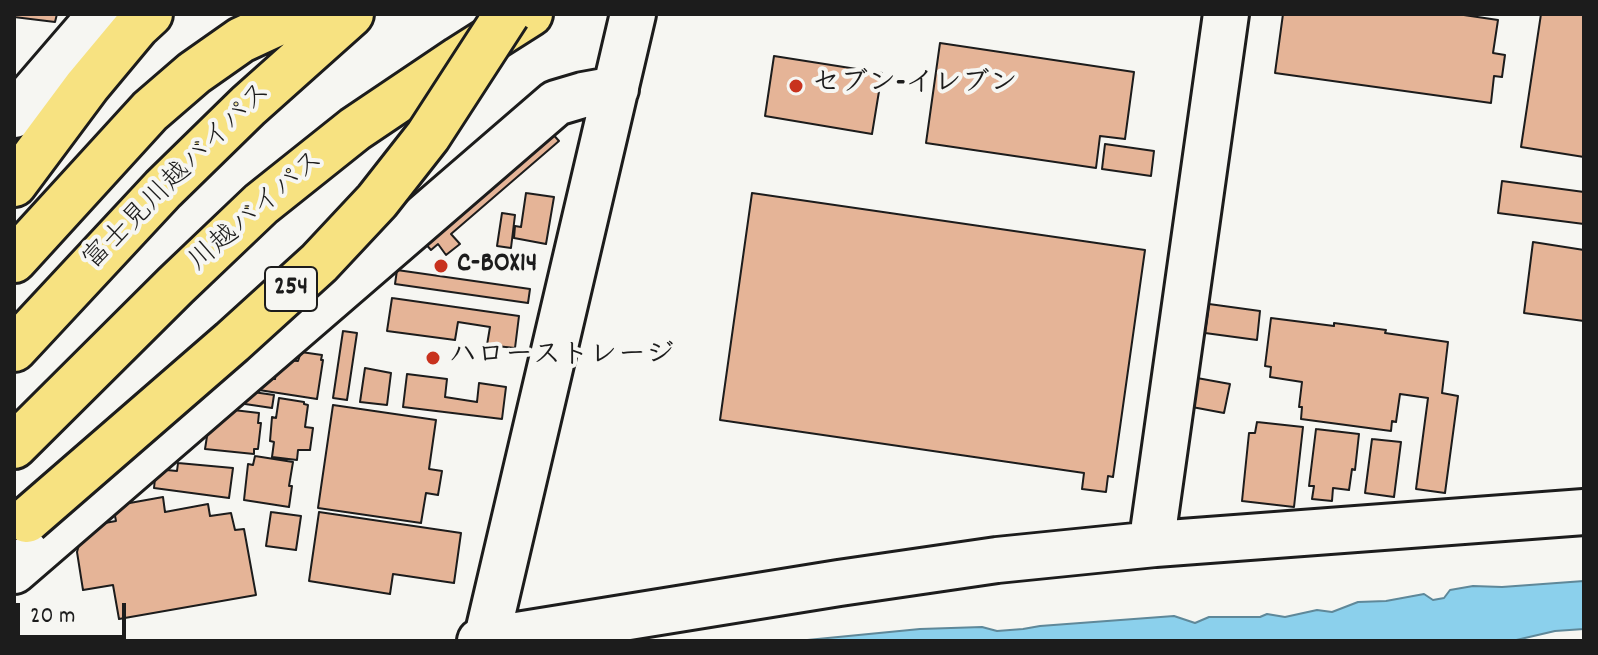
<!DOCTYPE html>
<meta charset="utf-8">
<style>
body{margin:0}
#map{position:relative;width:1598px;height:655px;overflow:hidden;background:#f6f6f2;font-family:Dekko,sans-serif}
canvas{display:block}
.frame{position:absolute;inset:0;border:16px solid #1c1c1c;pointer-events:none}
.scale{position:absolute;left:16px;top:603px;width:110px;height:36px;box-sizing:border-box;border:4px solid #1c1c1c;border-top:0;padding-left:10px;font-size:24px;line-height:28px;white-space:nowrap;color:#1c1c1c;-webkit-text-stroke:6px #f6f6f2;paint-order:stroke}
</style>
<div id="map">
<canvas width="1598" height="655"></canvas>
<div class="frame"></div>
<div class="scale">20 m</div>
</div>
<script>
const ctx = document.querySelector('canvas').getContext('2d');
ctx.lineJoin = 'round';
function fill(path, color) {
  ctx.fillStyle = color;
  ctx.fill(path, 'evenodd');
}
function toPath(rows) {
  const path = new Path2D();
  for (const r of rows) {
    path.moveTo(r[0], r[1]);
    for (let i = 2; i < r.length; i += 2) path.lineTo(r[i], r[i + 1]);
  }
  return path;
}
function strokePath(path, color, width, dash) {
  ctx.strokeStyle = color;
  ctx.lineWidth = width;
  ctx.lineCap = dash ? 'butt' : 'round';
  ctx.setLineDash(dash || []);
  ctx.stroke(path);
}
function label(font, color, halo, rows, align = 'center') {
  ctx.font = font + ' Dekko,"Klee One",sans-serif';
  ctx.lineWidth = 8;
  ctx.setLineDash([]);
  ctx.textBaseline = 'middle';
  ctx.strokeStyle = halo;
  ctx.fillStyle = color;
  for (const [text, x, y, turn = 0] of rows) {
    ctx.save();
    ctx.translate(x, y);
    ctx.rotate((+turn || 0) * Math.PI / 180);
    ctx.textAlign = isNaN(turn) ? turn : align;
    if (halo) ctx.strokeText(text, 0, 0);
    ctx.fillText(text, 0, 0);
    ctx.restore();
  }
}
const water = toPath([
 [1584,581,1584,629,1555,631,1512,641,797,641,920,629,982,627,997,631,1023,629,1040,626,1174,616,1195,623,1209,617,1260,617,1267,614,1285,617,1317,610,1332,612,1358,602,1386,601,1424,594,1433,600,1444,598,1450,590,1473,586,1502,587,1584,581]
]);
fill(water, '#8bd0ec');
strokePath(water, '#5f8899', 2);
const building = toPath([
 [14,14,57,14,55,22,14,17,14,14],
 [1283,14,1457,14,1498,20,1493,53,1505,55,1502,77,1494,76,1491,103,1275,73,1283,14],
 [1541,14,1584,14,1584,157,1521,147,1541,14],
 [940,43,1134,72,1125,139,1100,136,1096,168,926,143,940,43],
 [774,56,882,73,872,134,765,116,774,56],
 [550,131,559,141,451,234,460,244,446,255,438,244,431,250,423,241,550,131],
 [1105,144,1154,151,1151,176,1102,169,1105,144],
 [1502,181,1584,192,1584,224,1498,213,1502,181],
 [526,193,554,197,546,244,514,238,515,226,521,227,526,193],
 [752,193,1145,250,1113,477,1108,476,1106,492,1082,489,1084,473,720,420,752,193],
 [502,213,515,215,511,248,497,246,502,213],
 [1533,242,1584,250,1584,321,1524,313,1533,242],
 [397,270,530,289,528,303,395,284,397,270],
 [392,298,519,316,515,348,487,345,490,327,458,322,455,340,387,331,392,298],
 [1209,304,1260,311,1257,340,1205,333,1209,304],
 [1271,318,1334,326,1334,323,1386,330,1385,333,1448,342,1442,393,1458,396,1445,493,1416,489,1428,398,1400,394,1396,422,1392,421,1391,431,1301,419,1302,407,1299,407,1302,382,1270,377,1271,367,1265,366,1271,318],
 [343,331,357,333,347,400,333,398,343,331],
 [301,352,322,355,321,360,323,360,317,399,259,390,261,378,275,379,277,364,282,360,298,361,301,352],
 [365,368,391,373,387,405,360,402,365,368],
 [407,374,447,379,445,397,477,402,479,383,506,387,502,419,403,407,407,374],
 [1197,378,1230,384,1224,413,1192,407,1197,378],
 [246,391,274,395,272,408,245,404,246,391],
 [279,398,304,402,304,404,308,405,305,427,313,428,310,450,298,450,297,460,272,457,274,442,270,441,272,417,276,418,279,398],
 [333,405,436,420,429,469,442,471,438,495,426,493,421,523,318,508,333,405],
 [225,409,259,413,258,423,261,423,258,449,254,449,254,454,205,449,208,430,212,430,213,420,223,421,225,409],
 [1257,422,1303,427,1294,507,1242,501,1249,433,1255,433,1257,422],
 [1316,429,1359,434,1355,470,1352,469,1349,490,1333,488,1332,501,1312,499,1314,486,1309,486,1316,429],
 [1372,439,1401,442,1394,497,1365,493,1372,439],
 [255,456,293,462,289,486,292,486,289,507,244,500,248,464,253,465,255,456],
 [178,463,233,468,229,498,154,488,156,469,177,471,178,463],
 [163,497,165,512,208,504,210,516,231,513,235,530,244,529,256,595,119,619,113,585,83,590,77,552,81,537,99,524,116,521,113,506,163,497],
 [271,512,301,516,296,550,266,546,271,512],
 [319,512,461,533,454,583,393,574,390,594,309,581,319,512]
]);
fill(building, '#e5b497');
strokePath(building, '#1c1c1c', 2);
const minor = toPath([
 [14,115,101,14],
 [1155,544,1154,525,1226,14],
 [14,571,556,103,583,95,616,89],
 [480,641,839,583,997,560,1155,544,1584,512],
 [486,641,633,14]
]);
const highway = toPath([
 [14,184,87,86,137,26,150,14],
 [14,260,150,111,194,73,241,40,297,14],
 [14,349,163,189,248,106,351,14],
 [14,446,176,285,261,204,355,129,459,59,530,14]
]);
strokePath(minor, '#1c1c1c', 50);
strokePath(highway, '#1c1c1c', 50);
strokePath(minor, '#f6f6f2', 44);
strokePath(highway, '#f7e281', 44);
const highwayBridge = toPath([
 [27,520,232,342,319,263,377,201,428,136,507,14]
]);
strokePath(highwayBridge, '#1c1c1c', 50, []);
strokePath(highwayBridge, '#f7e281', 44);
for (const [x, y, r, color] of [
 [796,86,8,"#c8321e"],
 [441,266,8,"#c8321e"],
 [433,358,8,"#c8321e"]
]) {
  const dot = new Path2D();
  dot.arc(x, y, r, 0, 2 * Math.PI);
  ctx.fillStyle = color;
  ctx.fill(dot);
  strokePath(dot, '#f6f6f2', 3);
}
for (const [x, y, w] of [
 [291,289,52]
]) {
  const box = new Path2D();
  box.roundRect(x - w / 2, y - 22, w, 44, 6);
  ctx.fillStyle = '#f6f6f2';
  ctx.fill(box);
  strokePath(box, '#1c1c1c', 2);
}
label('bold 26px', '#1c1c1c', null, [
 ["254",291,289]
]);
label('bold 28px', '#1c1c1c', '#f6f6f2', [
 ["セブン-イレブン",812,86],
 ["C-BOX14",457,266],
 ["ハローストレージ",449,358]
], 'left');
label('28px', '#1c1c1c', '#f6f6f2', [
 ["富士見川越バイパス",179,178,-45],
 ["川越バイパス",258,213,-41]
]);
</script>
